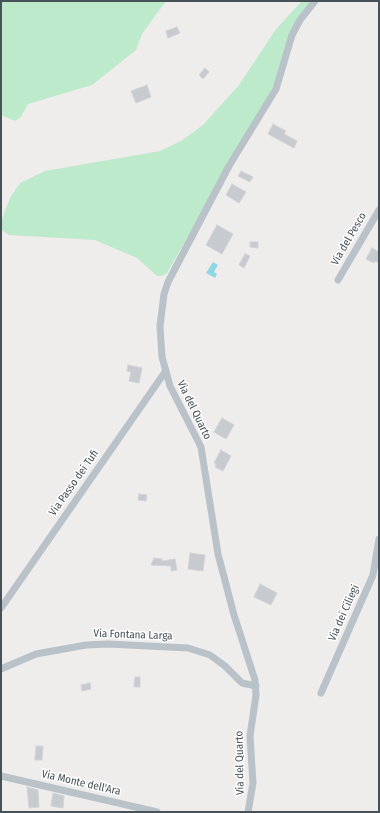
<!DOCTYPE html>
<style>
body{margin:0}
#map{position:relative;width:380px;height:813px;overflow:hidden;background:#efecec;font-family:"Fira Sans Condensed",sans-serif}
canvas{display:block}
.frame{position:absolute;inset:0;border:2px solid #465158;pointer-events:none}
</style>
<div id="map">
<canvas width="380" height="813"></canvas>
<div class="frame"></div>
</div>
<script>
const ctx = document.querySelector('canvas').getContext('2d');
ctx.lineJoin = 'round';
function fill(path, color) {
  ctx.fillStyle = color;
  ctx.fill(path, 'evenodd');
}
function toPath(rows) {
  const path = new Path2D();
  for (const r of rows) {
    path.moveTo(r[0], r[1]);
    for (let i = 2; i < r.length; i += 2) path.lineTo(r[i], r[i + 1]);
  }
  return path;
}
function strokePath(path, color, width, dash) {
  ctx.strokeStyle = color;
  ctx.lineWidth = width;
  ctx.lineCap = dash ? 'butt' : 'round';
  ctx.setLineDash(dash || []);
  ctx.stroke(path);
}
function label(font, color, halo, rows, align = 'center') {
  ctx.font = font + ' "Fira Sans Condensed",sans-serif';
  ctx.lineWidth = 3;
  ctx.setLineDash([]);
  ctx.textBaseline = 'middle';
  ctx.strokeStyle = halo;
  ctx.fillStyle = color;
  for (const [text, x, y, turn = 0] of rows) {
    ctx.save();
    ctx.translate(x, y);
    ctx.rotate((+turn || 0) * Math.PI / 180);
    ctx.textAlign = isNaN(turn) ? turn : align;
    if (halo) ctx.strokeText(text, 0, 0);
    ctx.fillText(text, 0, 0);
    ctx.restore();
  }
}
fill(toPath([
 [1,1,166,1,142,34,136,50,92,85,28,104,20,118,15,121,1,115],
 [302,1,311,1,268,98,167,273,162,276,157,276,137,258,95,240,9,235,1,230,1,221,10,198,20,183,45,171,160,151,181,141,203,125,239,85,276,29]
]), '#bdeacb');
fill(toPath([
 [213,262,218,265,214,272,217,274,215,278,206,273]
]), '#8dd8e4');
const building = toPath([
 [177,27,180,33,168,38,166,31,177,27],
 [205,68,209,72,203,79,199,75,205,68],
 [147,85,151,97,136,103,131,91,147,85],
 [273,124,286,131,284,134,297,141,294,148,268,134,273,124],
 [241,171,253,177,250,182,238,176,241,171],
 [232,184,246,192,239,203,226,195,232,184],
 [217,225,233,234,222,254,206,245,217,225],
 [250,242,258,242,258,248,250,247,250,242],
 [372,248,379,252,379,263,375,261,374,263,366,259,372,248],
 [245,254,250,256,244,268,239,265,245,254],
 [128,365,142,368,139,383,129,381,131,372,127,371,128,365],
 [222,418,234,425,226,439,214,432,222,418],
 [221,450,231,456,223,471,215,467,216,464,214,463,221,450],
 [139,494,147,495,146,501,138,500,139,494],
 [190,553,205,555,203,571,188,569,190,553],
 [154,558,162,559,162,561,175,559,177,570,171,571,171,566,151,565,154,558],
 [260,584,277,593,271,605,254,597,260,584],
 [135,677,140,677,140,687,134,687,135,677],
 [90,683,91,689,82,691,81,685,90,683],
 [36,746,43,746,42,760,35,760,36,746],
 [27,787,38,790,39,807,29,808,27,787],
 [53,793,64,796,63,808,51,806,53,793]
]);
fill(building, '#c7cacf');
strokePath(building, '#d1d3d7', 1);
strokePath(toPath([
 [338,280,379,210],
 [1,608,165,372],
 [1,669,36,654,86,645,108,644,188,648,210,655,225,666,242,683,256,686],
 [321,693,373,575,379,539],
 [1,776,157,812],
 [248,812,253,783,250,736,256,695,255,680,234,615,218,554,201,447,170,386,162,357,160,326,164,294,168,282,229,166,276,89,292,35,300,20,315,1]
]), '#b8c2c8', 7);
label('11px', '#465158', '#fff', [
 ["Via del Pesco",349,239,-60],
 ["Via del Quarto",194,410,64],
 ["Via Passo dei Tufi",74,483,-55],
 ["Via dei Ciliegi",344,613,-66],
 ["Via Fontana Larga",133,635,2],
 ["Via del Quarto",240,763,-91],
 ["Via Monte dell'Ara",81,783,13]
]);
</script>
